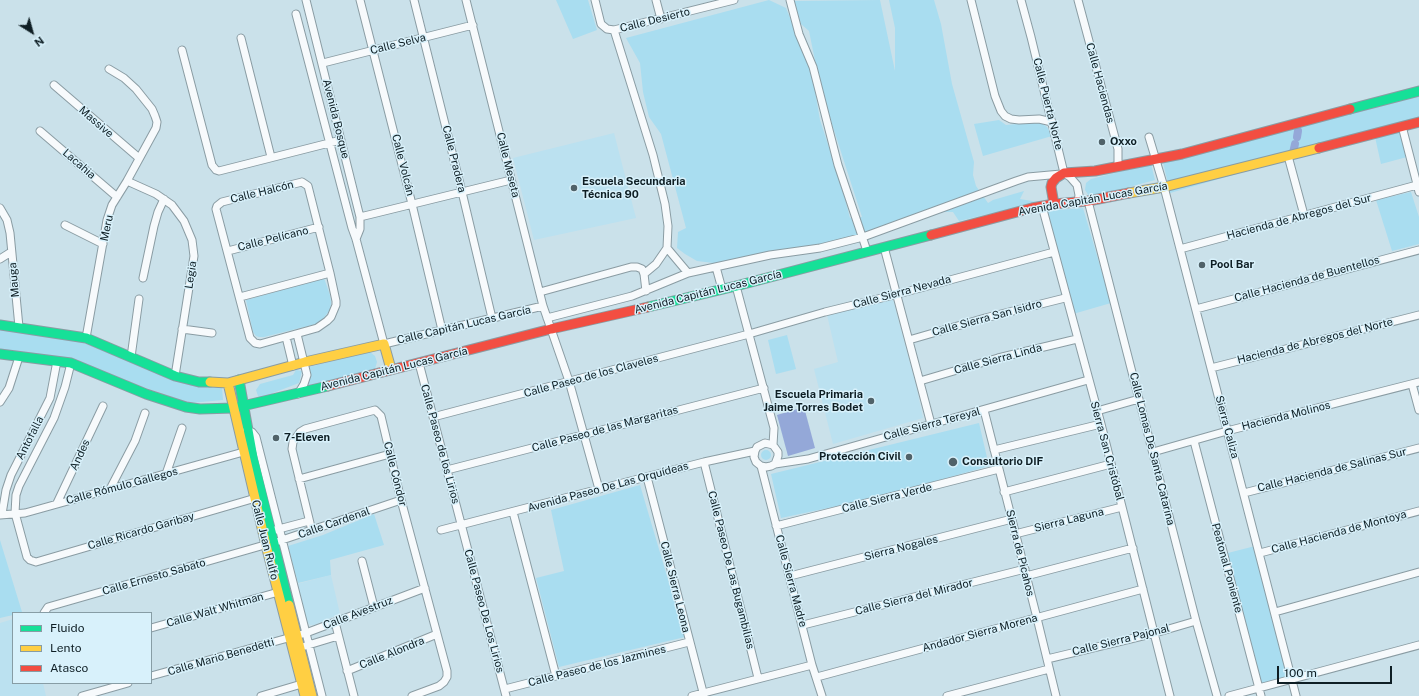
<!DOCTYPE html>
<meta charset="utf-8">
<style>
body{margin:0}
#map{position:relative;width:1419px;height:696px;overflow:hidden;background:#cae1ea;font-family:"Public Sans",sans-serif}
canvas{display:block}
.legend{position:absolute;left:12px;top:612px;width:140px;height:72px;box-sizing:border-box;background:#d8f1fb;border:1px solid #879da5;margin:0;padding:5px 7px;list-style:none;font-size:12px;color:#0e1e24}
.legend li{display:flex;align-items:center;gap:8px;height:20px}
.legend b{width:20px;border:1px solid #879da5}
.north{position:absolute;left:12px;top:12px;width:40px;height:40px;-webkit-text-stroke:3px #d8f1fb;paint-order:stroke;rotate:143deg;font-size:11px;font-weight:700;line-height:16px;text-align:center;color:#0e1e24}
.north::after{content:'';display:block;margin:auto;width:14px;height:18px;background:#0e1e24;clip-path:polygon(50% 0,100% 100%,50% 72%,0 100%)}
.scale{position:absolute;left:1277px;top:666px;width:115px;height:18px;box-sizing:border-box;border:2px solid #0e1e24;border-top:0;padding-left:5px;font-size:12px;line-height:14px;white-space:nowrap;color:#0e1e24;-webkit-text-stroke:3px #d8f1fb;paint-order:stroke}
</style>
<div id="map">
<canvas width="1419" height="696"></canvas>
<ul class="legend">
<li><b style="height:5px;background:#16e098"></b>Fluido</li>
<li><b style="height:5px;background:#ffcf43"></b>Lento</li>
<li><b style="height:5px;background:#f24e42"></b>Atasco</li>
</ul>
<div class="north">N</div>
<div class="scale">100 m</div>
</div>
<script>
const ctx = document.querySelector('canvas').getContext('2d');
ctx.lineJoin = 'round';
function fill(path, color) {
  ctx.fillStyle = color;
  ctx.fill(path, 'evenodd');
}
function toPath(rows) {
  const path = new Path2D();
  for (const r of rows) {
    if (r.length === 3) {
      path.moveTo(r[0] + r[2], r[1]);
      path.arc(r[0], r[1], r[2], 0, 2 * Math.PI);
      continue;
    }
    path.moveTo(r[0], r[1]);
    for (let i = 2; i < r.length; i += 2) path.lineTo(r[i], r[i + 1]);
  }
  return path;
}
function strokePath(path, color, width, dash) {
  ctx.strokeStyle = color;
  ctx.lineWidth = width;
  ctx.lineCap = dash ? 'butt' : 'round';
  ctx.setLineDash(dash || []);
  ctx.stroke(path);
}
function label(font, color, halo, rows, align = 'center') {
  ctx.font = font + ' "Public Sans",sans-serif';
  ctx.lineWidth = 3;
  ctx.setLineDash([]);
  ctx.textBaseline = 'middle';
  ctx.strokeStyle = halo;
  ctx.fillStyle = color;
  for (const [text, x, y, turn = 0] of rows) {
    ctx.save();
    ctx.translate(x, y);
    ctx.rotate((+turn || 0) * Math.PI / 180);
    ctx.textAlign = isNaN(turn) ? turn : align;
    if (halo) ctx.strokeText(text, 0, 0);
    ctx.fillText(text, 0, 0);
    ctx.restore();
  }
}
fill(toPath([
 [614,133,636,218,534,240,513,158],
 [892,296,916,385,923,418,833,444,814,369,838,362,827,315],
 [331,575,340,614,314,625,310,625,306,620,297,584],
 [13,619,13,683,43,683,46,696,0,696,0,623]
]), '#bbe1f0');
fill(toPath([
 [556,0,588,0,597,30,573,39],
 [769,0,786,8,795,30,806,39,820,120,841,184,850,218,862,217,821,90,809,31,801,24,794,1,880,0,895,71,895,28,889,0,934,0,941,24,952,84,974,162,973,175,976,186,988,203,993,200,1024,191,1020,199,1038,202,959,221,953,212,924,212,873,231,816,246,722,264,697,261,685,254,677,248,678,232,686,228,661,134,649,117,643,92,640,63,626,38],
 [1419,91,1419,122,1170,193,1163,162],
 [999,120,1006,125,1040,122,1047,127,1052,136,983,156,974,124],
 [1400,131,1407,157,1381,164,1375,137],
 [1151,164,1155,180,1092,197,1089,196,1085,190,1086,183,1091,179],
 [1411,192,1419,217,1419,244,1392,251,1376,200],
 [1083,208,1111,303,1073,314,1046,211],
 [324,278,330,295,331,303,330,310,323,319,316,324,264,337,259,337,256,336,253,332,246,300],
 [0,329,79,341,146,368,222,387,223,400,190,403,140,386,71,359,0,349],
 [787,335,796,369,776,374,768,340],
 [370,352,375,356,377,362,375,369,307,387,311,376,309,367],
 [296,370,302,371,299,383,273,393,270,397,262,398,258,396,256,390,260,384,293,375],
 [979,423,989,466,880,497,781,518,771,474],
 [766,455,5],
 [640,485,685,637,559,667,536,578,564,571,551,510],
 [374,514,384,545,330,560,331,575,298,583,288,546,323,535],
 [0,540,22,612,13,613,13,615,0,618],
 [1259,545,1294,681,1259,690,1224,554]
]), '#a9ddf0');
fill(toPath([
 [804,407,815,448,788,456,777,415]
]), '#94a8d8');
strokePath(toPath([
 [1297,137,1298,131],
 [1293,153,1295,144]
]), '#94a8d8', 8);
const street = toPath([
 [306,0,360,217,360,229,356,239],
 [360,0,412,204,442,330],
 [414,0,462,192,492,318],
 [466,0,543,306,569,381,599,489],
 [595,0,601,24,607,29,614,30,734,0],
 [656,0,661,19],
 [790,0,799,34,813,67,838,165,867,251],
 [971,0,995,96,1001,111,1005,116,1011,119,1019,120,1039,119,1052,122],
 [1021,0,1031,37,1064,173,1070,177,1077,185,1079,195,1078,202],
 [1078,0,1118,149,1118,166],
 [296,14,352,228,356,239,384,344,543,306],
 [614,30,653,155,665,204,668,226,667,248,688,273],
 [241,38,271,157],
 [182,50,212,165,216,170,219,171,341,140],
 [323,63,473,25],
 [54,85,139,158],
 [1402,126,1419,192],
 [40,131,117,197],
 [1149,137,1164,187,1296,696],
 [1288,156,1304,215],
 [127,181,156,194,172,205,184,221,192,240,194,256,175,376],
 [302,182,308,186,330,273,336,301,336,305,331,317,327,321,317,328,260,344,255,343,250,338,216,209,217,206,222,202,302,182],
 [1088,201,1196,621,1217,696],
 [1042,206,1101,424,1170,696],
 [0,208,7,220,10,233,19,327],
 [360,217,511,180],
 [65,225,103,244],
 [884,247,931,424],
 [1180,249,1417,185],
 [228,251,319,227],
 [0,259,11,252],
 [716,267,722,289],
 [644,274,656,264,667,248],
 [143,278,154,226,158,212,164,199],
 [736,286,774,428,773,445],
 [540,292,631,267,637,267,642,269,644,274,646,291],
 [240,297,330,273],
 [1196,309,1419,250],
 [547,318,632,296,688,273,770,255,820,248,863,237,1016,181,1028,177,1061,174],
 [182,329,212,333],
 [297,334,307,375,304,384,298,394],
 [286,337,293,366],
 [86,338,107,220,112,205,127,181,156,128,157,122,155,116,152,109,136,89,124,78,109,69],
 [909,340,985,318,1065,298],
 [131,357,139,299],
 [71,363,65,387,54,418,19,486,16,495,15,513,27,557,30,560,36,562,259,497],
 [419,363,506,696],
 [1211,368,1419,315],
 [920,381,998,358,1077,339],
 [1412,384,1419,410],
 [0,402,9,388,19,357],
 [984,410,1037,618,1056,696],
 [1097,411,1139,399],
 [433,417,749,334,825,312,898,294,1054,252],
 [246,430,252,432,256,437,322,696],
 [1194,441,1261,696],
 [994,450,1101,424],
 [755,451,754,457,756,462,761,466,766,467,771,466,775,464,778,456,778,452,773,445],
 [755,451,757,447,765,443,773,445],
 [1153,452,1227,431,1419,382],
 [704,462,758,678],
 [775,464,808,459,1088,380],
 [761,466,812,665,822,696],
 [447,470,764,388],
 [166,474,182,428],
 [647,477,704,696],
 [299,479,390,454],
 [110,489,135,441,145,413],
 [1004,492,1111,464],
 [1244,493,1419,448],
 [57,503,103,406],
 [513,512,556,676],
 [2,514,6,490,11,475,50,398,57,361],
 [0,515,25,513,247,451],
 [776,526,999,469],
 [275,530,309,521],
 [441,530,704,462,755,451],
 [312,531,292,449,293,442,300,432,305,429,375,410,381,416,401,500,447,671,447,677,444,682,439,686,412,696],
 [1015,534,1122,507],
 [1260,553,1419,511],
 [362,561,374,607],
 [790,576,1012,519],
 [1026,576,1133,548],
 [1275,612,1419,572],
 [44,613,48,607,282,540,401,500],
 [335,622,354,696],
 [803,625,1025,569],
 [151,628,282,591],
 [305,646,338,636],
 [1047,659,1155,633,1196,621],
 [347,671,437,634],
 [151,676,306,633,425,588],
 [817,677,1143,589],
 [505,689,689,642],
 [82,696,128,683],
 [261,696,305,683],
 [692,696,812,665],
 [947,696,1049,669],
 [1229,696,1419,645]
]);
const fast = toPath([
 [1350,109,1419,91],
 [648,307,736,286,931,235],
 [0,325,86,338,175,376,199,382,210,382],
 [0,354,71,363,146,394,186,407,200,409,234,408,328,386],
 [239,380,253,458,289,605]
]);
const slow = toPath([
 [1129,193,1164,187,1319,148],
 [210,382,228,383,305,362,384,344,391,369],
 [228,383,266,545,305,696],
 [289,605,312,696]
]);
const jam = toPath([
 [1319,148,1419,122],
 [1054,204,1051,187,1052,183,1056,178,1064,173,1095,171,1182,154,1350,109],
 [931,235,1032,208,1054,204,1088,201,1129,193],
 [328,386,551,329,648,307]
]);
strokePath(street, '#8a9ca3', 9);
strokePath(fast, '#8a9ca3', 11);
strokePath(slow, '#8a9ca3', 11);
strokePath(jam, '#8a9ca3', 11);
strokePath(street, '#f7fafc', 7);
strokePath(fast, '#16e098', 9);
strokePath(slow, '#ffcf43', 9);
strokePath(jam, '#f24e42', 9);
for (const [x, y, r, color] of [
 [1102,142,4,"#506269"],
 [574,188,4,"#506269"],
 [1202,265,4,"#506269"],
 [871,401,4,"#506269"],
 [276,438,4,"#506269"],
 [909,457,4,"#506269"],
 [953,462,5,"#506269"]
]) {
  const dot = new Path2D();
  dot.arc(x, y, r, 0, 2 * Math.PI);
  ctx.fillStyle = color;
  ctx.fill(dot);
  strokePath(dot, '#d8f1fb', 1.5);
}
label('11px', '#0e1e24', '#d8f1fb', [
 ["Calle Desierto",655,20,-14],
 ["Calle Selva",398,44,-14],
 ["Calle Haciendas",1100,83,75],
 ["Calle Puerta Norte",1048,104,76],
 ["Avenida Bosque",336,119,76],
 ["Massive",96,122,41],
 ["Calle Pradera",454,159,76],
 ["Lacahia",79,164,41],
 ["Calle Volcán",403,165,76],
 ["Calle Meseta",508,165,76],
 ["Calle Halcón",262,192,-14],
 ["Avenida Capitán Lucas García",1093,199,-10],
 ["Hacienda de Abregos del Sur",1299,217,-15],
 ["Meru",107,228,-78],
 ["Calle Pelícano",273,239,-14],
 ["Legia",191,275,-81],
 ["Calle Hacienda de Buentellos",1307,279,-15],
 ["Mauga",14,280,-95],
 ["Avenida Capitán Lucas García",708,292,-14],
 ["Calle Sierra Nevada",902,292,-15],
 ["Calle Sierra San Isidro",987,318,-15],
 ["Calle Capitán Lucas García",464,325,-13],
 ["Hacienda de Abregos del Norte",1315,341,-14],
 ["Calle Sierra Linda",998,359,-15],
 ["Avenida Capitán Lucas García",394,369,-14],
 ["Calle Paseo de los Claveles",591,376,-15],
 ["Hacienda Molinos",1286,416,-14],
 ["Calle Sierra Tereyal",932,424,-15],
 ["Sierra Caliza",1227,427,75],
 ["Calle Paseo de las Margaritas",605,429,-15],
 ["Antofalla",30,438,-63],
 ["Calle Paseo de los Lirios",440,444,75],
 ["Calle Lomas De Santa Catarina",1152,449,76],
 ["Sierra San Cristóbal",1107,451,75],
 ["Andes",80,455,-65],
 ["Calle Hacienda de Salinas Sur",1332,470,-14],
 ["Calle Cóndor",395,474,76],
 ["Calle Rómulo Gallegos",122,486,-15],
 ["Avenida Paseo De Las Orquídeas",608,487,-15],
 ["Calle Sierra Verde",887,498,-14],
 ["Sierra Laguna",1069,520,-14],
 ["Calle Cardenal",334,523,-19],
 ["Calle Ricardo Garibay",141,531,-16],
 ["Calle Hacienda de Montoya",1339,532,-15],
 ["Calle Juan Rulfo",265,540,76],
 ["Sierra Nogales",901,548,-14],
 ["Sierra de Picahos",1020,553,76],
 ["Peatonal Poniente",1227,568,75],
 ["Calle Paseo De Las Bugambilias",731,570,76],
 ["Calle Ernesto Sabato",154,577,-16],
 ["Calle Sierra Madre",791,581,75],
 ["Calle Sierra Leona",675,587,76],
 ["Calle Sierra del Mirador",914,597,-14],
 ["Calle Walt Whitman",215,610,-16],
 ["Calle Paseo De Los Lirios",484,611,75],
 ["Calle Avestruz",358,613,-21],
 ["Andador Sierra Morena",980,633,-15],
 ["Calle Sierra Pajonal",1121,640,-14],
 ["Calle Alondra",392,653,-22],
 ["Calle Mario Benedetti",221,657,-16],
 ["Calle Paseo de los Jazmines",597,666,-14]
]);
label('bold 11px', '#0e1e24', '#d8f1fb', [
 ["Oxxo",1110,142],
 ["Escuela Secundaria",582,182],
 ["Técnica 90",582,195],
 ["Pool Bar",1210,265],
 ["Escuela Primaria",863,395,"right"],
 ["Jaime Torres Bodet",863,408,"right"],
 ["7-Eleven",284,438],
 ["Protección Civil",901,457,"right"],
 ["Consultorio DIF",962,462]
], 'left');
</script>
